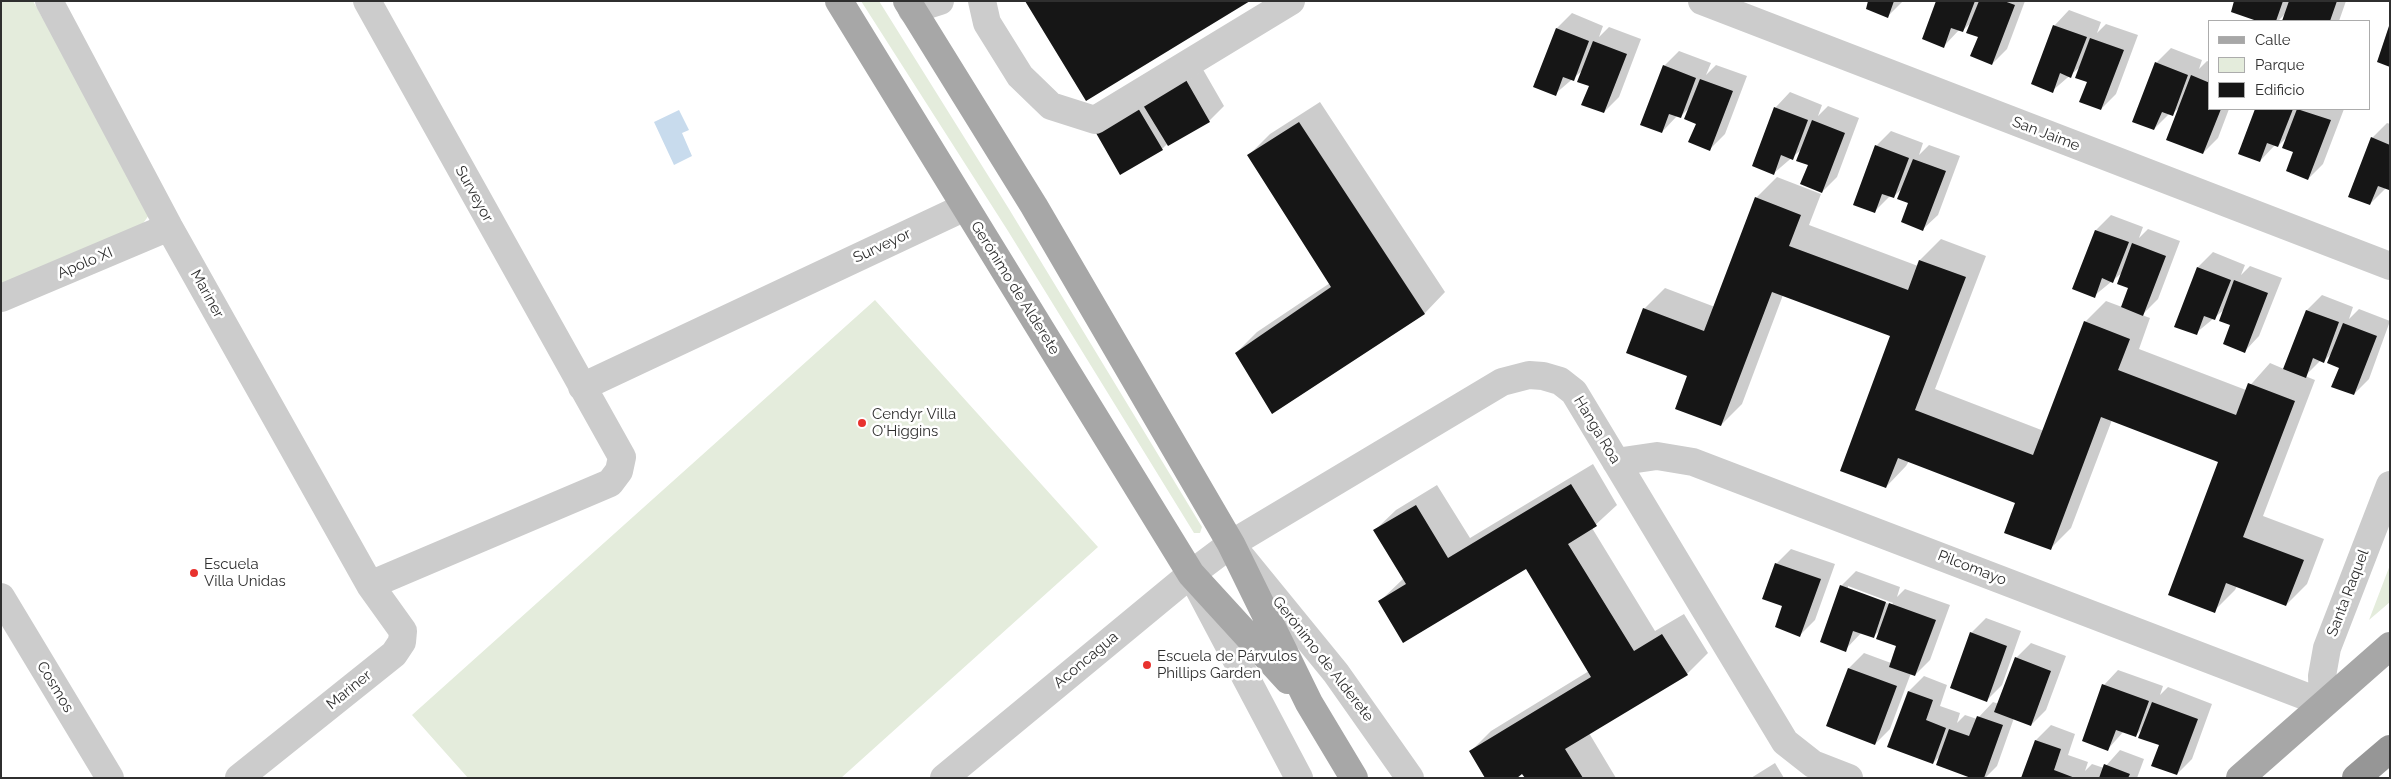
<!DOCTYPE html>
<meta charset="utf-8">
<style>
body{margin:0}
#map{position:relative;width:2391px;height:779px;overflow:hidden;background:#fff;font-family:Raleway,sans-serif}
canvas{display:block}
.frame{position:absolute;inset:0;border:2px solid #2f2f2f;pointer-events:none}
.legend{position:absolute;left:2208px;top:20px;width:162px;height:90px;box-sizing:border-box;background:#fff;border:1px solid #acacac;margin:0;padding:6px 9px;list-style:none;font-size:15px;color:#2f2f2f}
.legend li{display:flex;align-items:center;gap:10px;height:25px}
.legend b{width:25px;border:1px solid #acacac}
</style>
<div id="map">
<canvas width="2391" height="779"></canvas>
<div class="frame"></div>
<ul class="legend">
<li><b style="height:6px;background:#a7a7a7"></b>Calle</li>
<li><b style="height:14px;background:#e4ecdc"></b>Parque</li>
<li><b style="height:14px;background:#161616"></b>Edificio</li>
</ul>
</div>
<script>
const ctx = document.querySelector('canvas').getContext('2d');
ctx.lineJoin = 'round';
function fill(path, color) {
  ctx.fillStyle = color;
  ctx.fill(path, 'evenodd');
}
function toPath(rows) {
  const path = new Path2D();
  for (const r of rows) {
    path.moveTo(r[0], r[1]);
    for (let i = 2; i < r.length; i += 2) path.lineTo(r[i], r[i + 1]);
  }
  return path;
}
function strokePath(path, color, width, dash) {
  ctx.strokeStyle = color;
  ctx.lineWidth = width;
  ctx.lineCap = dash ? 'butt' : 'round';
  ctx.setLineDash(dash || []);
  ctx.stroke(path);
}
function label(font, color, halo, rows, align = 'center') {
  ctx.font = font + ' Raleway,sans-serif';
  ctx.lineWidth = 5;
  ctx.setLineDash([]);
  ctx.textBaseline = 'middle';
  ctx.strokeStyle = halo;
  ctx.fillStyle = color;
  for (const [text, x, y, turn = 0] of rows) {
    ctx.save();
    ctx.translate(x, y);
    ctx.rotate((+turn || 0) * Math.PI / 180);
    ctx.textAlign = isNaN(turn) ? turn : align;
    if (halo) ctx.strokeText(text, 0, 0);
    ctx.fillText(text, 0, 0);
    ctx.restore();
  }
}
fill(toPath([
 [1,1,33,1,148,204,149,215,142,225,1,286],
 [861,1,879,1,1009,209,1202,527,1200,533,1194,533,1008,231],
 [875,300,1098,547,841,778,468,778,412,715],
 [2390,565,2390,602,2369,620]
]), '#e4ecdc');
fill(toPath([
 [679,110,689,130,682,133,692,156,674,165,654,122]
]), '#c8dbed');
fill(toPath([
 [1870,1,1903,1,1888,16],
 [1938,1,2025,1,2007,49,1992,64,1973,21,1962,31,1959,30,1944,46],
 [2236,1,2346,1,2339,21,2283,21,2286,13,2278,21,2261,21,2232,11],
 [2069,10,2101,22,2097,33,2106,24,2138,35,2116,94,2101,109,2081,66,2052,91,2032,83,2055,25],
 [1572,13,1603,26,1599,37,1609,27,1641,39,1619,97,1604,112,1583,70,1555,94,1557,28],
 [2171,48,2202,60,2199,69,2207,61,2210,62,2210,109,2229,109,2218,138,2203,153,2180,107,2172,114,2170,113,2154,129,2156,63],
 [1679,51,1711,63,1706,75,1716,65,1747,76,1725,134,1710,149,1691,106,1680,117,1677,116,1662,132,1664,66],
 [1201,66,1224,106,1209,121,1168,143,1162,149,1098,133],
 [1790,92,1822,105,1818,116,1828,106,1859,118,1837,177,1822,192,1802,149,1774,173,1753,166,1776,107],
 [1320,102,1445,292,1425,313,1273,412,1236,353,1257,332,1330,283,1249,155,1270,134],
 [2256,109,2344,109,2323,164,2308,179,2288,136,2278,146,2275,145,2260,161,2239,153],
 [2387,123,2390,124,2390,188,2386,188,2370,204,2372,138],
 [1891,131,1923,143,1919,155,1929,145,1960,156,1938,215,1923,229,1903,188,1893,197,1890,196,1874,212,1876,146],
 [1777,177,1821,194,1809,225,1918,266,1920,260,1941,239,1986,256,1935,389,2044,431,2085,322,2106,301,2122,307,2130,287,2123,272,2094,296,2074,289,2096,230,2111,215,2143,227,2139,238,2148,229,2180,241,2158,299,2142,315,2150,318,2139,349,2246,390,2270,363,2284,369,2307,310,2322,295,2353,307,2349,319,2359,309,2390,321,2369,379,2354,394,2333,352,2324,361,2321,360,2305,376,2315,380,2263,516,2324,539,2307,584,2286,605,2237,586,2235,590,2214,611,2220,461,2112,420,2071,528,2050,549,2017,502,1909,461,1906,466,1886,487,1892,336,1783,295,1742,404,1721,425,1644,309,1665,288,1715,307,1756,198],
 [2213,252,2245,265,2241,275,2250,266,2282,278,2259,336,2245,351,2225,309,2196,333,2176,326,2198,267],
 [1593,464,1617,505,1592,528,1655,631,1684,614,1708,653,1687,674,1589,733,1616,778,1526,778,1523,772,1471,751,1491,731,1589,671,1526,568,1379,602,1404,578,1375,530,1396,510,1437,485,1470,538],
 [1791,549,1835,564,1815,620,1800,635,1783,605,1776,564],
 [1856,571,1900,587,1897,597,1905,589,1950,605,1930,660,1915,675,1911,673,1890,729,1875,744,1828,726,1849,668,1864,653,1891,663,1898,646,1881,629,1873,637,1862,632,1845,650,1841,586],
 [1848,586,1893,603,1892,605,1848,589],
 [1986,618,2021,631,2002,685,1987,700,1971,633],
 [2031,643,2066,656,2046,710,2031,725,2014,718,1997,766,1985,778,1974,778,1941,755,1933,763,1909,691,1924,676,1947,685,1940,706,1960,713,1957,723,1965,715,1977,719,1993,702,1999,704,2016,658],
 [2118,670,2163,686,2160,695,2168,687,2212,704,2192,759,2177,774,2160,744,2144,727,2136,735,2124,731,2108,749,2104,685],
 [2051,725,2075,734,2068,755,2088,762,2085,771,2092,764,2104,768,2120,750,2144,759,2137,778,2022,778,2036,740],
 [1775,763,1784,778,1751,778]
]), '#0003');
fill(toPath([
 [1025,1,1250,1,1086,101],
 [1868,1,1894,1,1888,18,1866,9],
 [1936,1,1975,1,1963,32,1951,28,1944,48,1922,39],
 [1979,1,2004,1,2015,5,1992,65,1970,56,1978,37,1966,33],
 [2234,1,2283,1,2276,21,2257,21,2231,12],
 [2289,1,2337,1,2330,21,2282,21],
 [2053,25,2087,37,2071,78,2060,73,2053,93,2031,84],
 [2389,26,2390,26,2390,67,2377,62],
 [1556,28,1589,41,1574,81,1563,77,1556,96,1533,87],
 [2090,38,2124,50,2101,110,2079,102,2087,82,2075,78],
 [1593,41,1627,54,1604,113,1581,105,1589,86,1577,82],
 [2155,62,2188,75,2173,116,2162,112,2154,130,2132,122],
 [1663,65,1696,78,1681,118,1669,114,1662,133,1640,125],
 [2191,75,2210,83,2210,109,2221,109,2203,154,2166,140],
 [1700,79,1733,91,1710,151,1688,142,1696,124,1684,119],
 [1186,80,1210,122,1168,146,1143,105],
 [1774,107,1808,120,1793,160,1781,155,1774,175,1752,166],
 [1138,108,1163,150,1120,175,1096,133],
 [2255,109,2293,109,2278,147,2267,143,2260,162,2238,154],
 [2297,109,2331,120,2308,180,2286,171,2293,152,2282,148],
 [1812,120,1845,133,1822,193,1800,184,1808,165,1796,161],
 [1299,122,1425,314,1272,414,1235,353,1331,287,1247,155],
 [2371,137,2390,145,2390,189,2389,190,2378,186,2370,205,2348,197],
 [1875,145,1909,158,1894,198,1882,194,1875,213,1853,205],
 [1913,159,1946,171,1923,231,1901,222,1908,203,1897,199],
 [1755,197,1801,215,1789,246,1908,290,1919,260,1966,277,1915,410,2033,455,2084,321,2130,339,2118,370,2236,415,2248,383,2295,401,2243,537,2304,560,2286,606,2226,583,2215,613,2168,595,2218,462,2101,417,2051,550,2004,533,2015,503,1898,458,1886,488,1840,471,1890,336,1772,292,1721,426,1675,409,1687,376,1626,353,1643,308,1704,331],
 [2095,230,2129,242,2113,283,2102,278,2095,298,2072,289],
 [2132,243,2166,256,2143,316,2121,307,2128,288,2117,284],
 [2197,267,2231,280,2215,320,2204,316,2197,335,2174,327],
 [2234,280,2268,293,2245,353,2223,344,2230,325,2219,321],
 [2306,310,2339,322,2324,363,2313,358,2306,378,2283,369],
 [2343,323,2377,336,2354,395,2331,387,2339,368,2327,363],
 [1571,484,1597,526,1568,544,1634,651,1662,634,1688,675,1565,749,1583,778,1525,778,1522,774,1517,778,1485,778,1469,751,1591,677,1526,569,1403,643,1378,601,1406,584,1373,530,1416,505,1448,558],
 [1775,563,1821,579,1800,637,1775,627,1782,606,1762,599],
 [1840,585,1886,602,1874,638,1853,631,1846,652,1820,642],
 [1889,603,1936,620,1915,676,1889,667,1896,646,1876,639],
 [1970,632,2007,646,1987,702,1950,688],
 [2015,657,2051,671,2031,726,1994,712],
 [1848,668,1897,686,1875,745,1826,726],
 [2102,684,2149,701,2136,737,2116,730,2108,751,2082,741],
 [1908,691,1933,700,1926,720,1946,728,1933,764,1887,747],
 [2152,702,2198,719,2177,775,2151,766,2159,745,2138,738],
 [1977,716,2003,725,1984,778,1971,778,1936,765,1949,729,1969,736],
 [2035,740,2061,749,2054,770,2075,778,2021,778],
 [2104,764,2130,774,2128,778,2099,778]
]), '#161616');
strokePath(toPath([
 [49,1,169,227,370,585,403,631,402,642,394,654,239,778],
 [367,1,622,457,619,471,610,483,370,585],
 [982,1,987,23,1020,76,1051,106,1095,120,1291,1],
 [1702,1,2390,266],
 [912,10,940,1],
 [1,298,169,227],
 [582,387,965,207],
 [1616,462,1657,456,1693,462,2323,703,2322,676,2327,648,2390,485],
 [1243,559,1336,673,1410,778],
 [1199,589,1299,778],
 [1,597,110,778],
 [944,778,1191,574,1231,544,1502,382,1529,375,1543,376,1560,381,1574,392,1785,742,1813,764,1849,778]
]), '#ccc', 28);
strokePath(toPath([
 [839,1,1191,574,1288,680],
 [907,1,1034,206,1231,544,1309,703,1354,778],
 [2240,778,2390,646]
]), '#a7a7a7', 28);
strokePath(toPath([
 [2356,778,2390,749]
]), '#969696', 28);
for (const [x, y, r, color] of [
 [862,423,5,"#e8322e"],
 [194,573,5,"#e8322e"],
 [1147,665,5,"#e8322e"]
]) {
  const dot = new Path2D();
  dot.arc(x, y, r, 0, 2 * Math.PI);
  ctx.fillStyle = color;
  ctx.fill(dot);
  strokePath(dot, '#fff', 2);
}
label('15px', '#2f2f2f', '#fff', [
 ["San Jaime",2046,134,21],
 ["Surveyor",474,194,61],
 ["Surveyor",882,246,-25],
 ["Apolo XI",85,263,-23],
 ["Gerónimo de Alderete",1015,288,58],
 ["Mariner",207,294,61],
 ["Hanga Roa",1597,430,59],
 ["Pilcomayo",1972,568,21],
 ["Santa Raquel",2348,593,-69],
 ["Gerónimo de Alderete",1323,659,52],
 ["Aconcagua",1086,660,-40],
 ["Cosmos",55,687,59],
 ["Mariner",349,690,-39]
]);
label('15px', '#2f2f2f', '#fff', [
 ["Cendyr Villa",872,414],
 ["O'Higgins",872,431],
 ["Escuela",204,564],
 ["Villa Unidas",204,581],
 ["Escuela de Párvulos",1157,656],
 ["Phillips Garden",1157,673]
], 'left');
</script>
